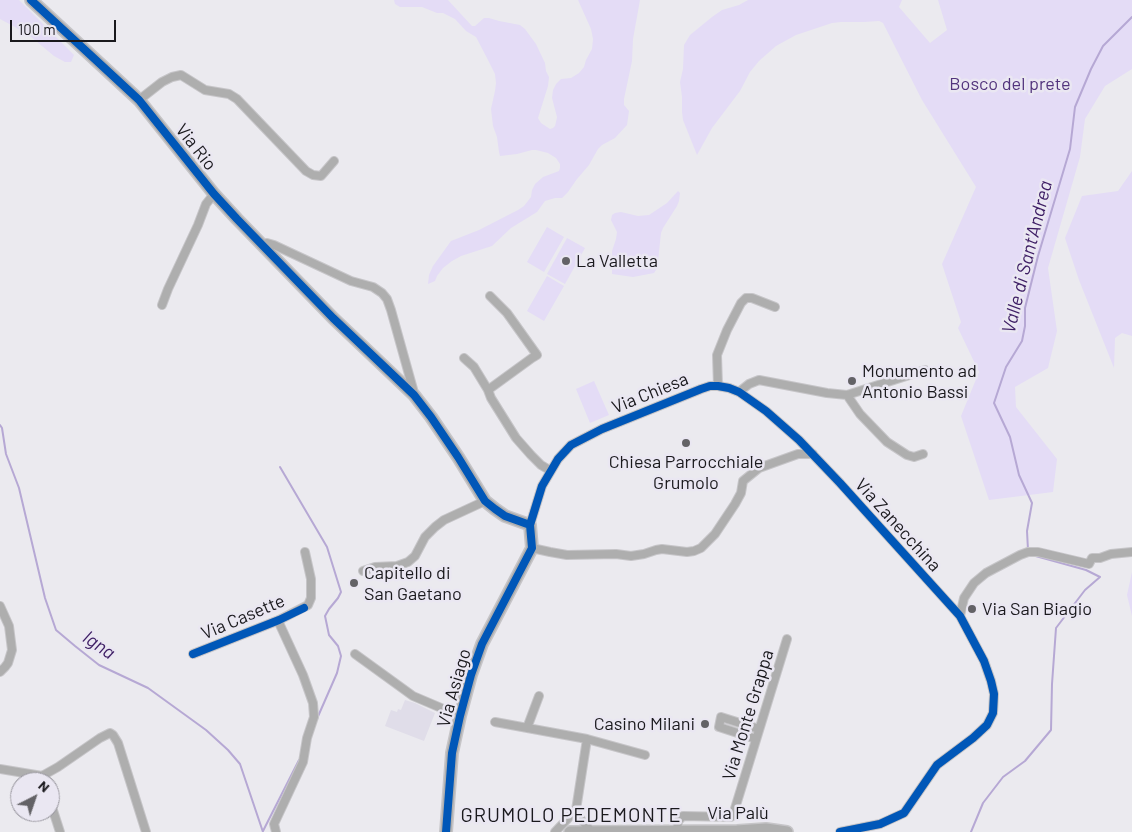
<!DOCTYPE html>
<meta charset="utf-8">
<style>
body{margin:0}
#map{position:relative;width:1132px;height:832px;overflow:hidden;background:#ebeaef;font-family:Barlow,sans-serif}
canvas{display:block}
.north{position:absolute;left:10px;top:772px;width:50px;height:50px;box-sizing:border-box;background:#eae7f2;border:1px solid #97959d;border-radius:50%;rotate:41deg;font-size:14px;font-weight:700;line-height:20px;text-align:center;color:#1a191d}
.north::after{content:'';display:block;margin:auto;width:18px;height:22px;background:#636266;clip-path:polygon(50% 0,100% 100%,50% 72%,0 100%)}
.scale{position:absolute;left:10px;top:20px;width:106px;height:22px;box-sizing:border-box;border:2px solid #1a191d;border-top:0;padding-left:6px;font-size:15px;line-height:18px;white-space:nowrap;color:#1a191d;-webkit-text-stroke:4px #eae7f2;paint-order:stroke}
</style>
<div id="map">
<canvas width="1132" height="832"></canvas>
<div class="north">N</div>
<div class="scale">100 m</div>
</div>
<script>
const ctx = document.querySelector('canvas').getContext('2d');
ctx.lineJoin = 'round';
function fill(path, color) {
  ctx.fillStyle = color;
  ctx.fill(path, 'evenodd');
}
function toPath(rows) {
  const path = new Path2D();
  for (const r of rows) {
    path.moveTo(r[0], r[1]);
    for (let i = 2; i < r.length; i += 2) path.lineTo(r[i], r[i + 1]);
  }
  return path;
}
function strokePath(path, color, width, dash) {
  ctx.strokeStyle = color;
  ctx.lineWidth = width;
  ctx.lineCap = dash ? 'butt' : 'round';
  ctx.setLineDash(dash || []);
  ctx.stroke(path);
}
function label(font, color, halo, rows, align = 'center') {
  ctx.font = font + ' Barlow,sans-serif';
  ctx.lineWidth = 5;
  ctx.setLineDash([]);
  ctx.textBaseline = 'middle';
  ctx.strokeStyle = halo;
  ctx.fillStyle = color;
  for (const [text, x, y, turn = 0] of rows) {
    ctx.save();
    ctx.translate(x, y);
    ctx.rotate((+turn || 0) * Math.PI / 180);
    ctx.textAlign = isNaN(turn) ? turn : align;
    if (halo) ctx.strokeText(text, 0, 0);
    ctx.fillText(text, 0, 0);
    ctx.restore();
  }
}
fill(toPath([
 [405,700,415,703,435,713,424,741,385,726,391,710,397,712,398,709,401,710]
]), '#e0dde9');
fill(toPath([
 [0,0,19,0,74,55,71,62,65,62,54,56,30,36,15,27,0,19],
 [394,0,448,0,472,26,475,26,484,18,489,18,499,21,520,25,525,29,536,44,545,63,546,71,549,77,548,86,538,118,541,123,550,129,553,128,555,126,556,122,557,117,552,98,553,90,556,84,561,79,571,78,579,73,584,67,586,60,592,49,593,39,591,29,578,0,640,0,633,39,632,61,624,99,624,105,629,111,627,125,615,138,602,145,598,149,589,165,577,179,568,192,562,198,555,198,545,201,537,212,511,228,492,246,461,256,452,261,443,268,437,276,435,281,428,284,429,275,433,266,451,241,479,230,518,210,524,206,531,197,532,190,535,184,543,177,559,171,560,168,560,164,556,158,548,153,536,150,532,150,517,154,500,156,499,152,497,137,493,126,491,109,495,91,496,83,495,74,488,60,476,37,466,31,455,19,443,13,437,13,422,7,400,7,395,4],
 [748,0,902,0,899,7,930,43,947,30,938,0,1132,0,1132,69,1105,86,1085,119,1080,157,1048,268,1057,331,1048,368,1015,387,1016,407,1057,459,1053,492,989,500,961,416,979,372,958,328,961,322,942,264,976,187,922,100,883,23,879,21,864,22,841,22,832,23,796,35,776,46,759,61,750,72,740,91,712,128,697,155,683,120,682,112,682,97,680,82,683,69,684,45,690,35,712,17,722,10,739,5],
 [1132,171,1132,336,1122,333,1115,338,1114,368,1079,280,1065,238,1082,196,1118,191],
 [678,191,680,193,679,201,677,206,663,228,661,233,658,261,656,270,654,273,633,277,612,274,612,251,616,239,617,232,611,220,612,215,615,213,621,212,638,216,649,215,667,203],
 [547,227,564,237,544,272,527,262],
 [567,238,585,248,565,284,547,274],
 [547,276,564,286,544,321,527,311],
 [594,381,609,415,590,423,576,389],
 [1132,572,1132,616,1127,595]
]), '#e4dcf6');
strokePath(toPath([
 [0,425,2,428,6,454,19,488,45,598,56,630,75,646,99,665,148,688,206,730,228,750,240,764,263,832],
 [280,467,327,547,341,592,338,598,329,609,325,616,329,635,338,646,341,656,337,673,316,721],
 [1028,550,1027,531,1032,503,1019,475,1010,437,994,403,1006,367,1022,341,1025,326,1025,308,1038,256,1070,149,1075,107,1091,69,1103,46,1132,17],
 [263,831,299,760],
 [971,832,983,803,1003,777,1025,761,1051,730,1052,684,1056,628,1085,590,1100,577,1086,570,1032,555]
]), '#b6a8d4', 2);
const street = toPath([
 [139,100,162,82,172,77,181,75,205,90,229,94,237,99,306,171,313,175,321,176,334,161],
 [262,245,267,243,274,245,351,281,373,287,382,293,387,299,391,310,413,389,414,394],
 [162,305,168,289,198,225,206,204,214,194],
 [464,358,474,367,488,390,491,398,516,438,531,455,541,465,551,471],
 [718,386,717,355,727,330,741,303,746,298,752,298,775,307],
 [488,390,532,358,537,355,507,313,490,296],
 [739,392,749,384,759,380,827,393,847,395,925,370],
 [847,395,860,414,887,442,907,455,914,457,923,454],
 [530,525,542,486,558,459,571,445,602,429,701,389,710,386,718,386,729,388,739,392,766,411,799,440,840,483,960,616,984,661,991,681,994,694,993,713,987,725,973,738,937,765,904,813,880,824,840,832],
 [532,548,550,552,567,555,616,554,631,556,644,554,656,550,662,549,687,552,694,551,701,548,715,534,735,504,741,493,743,481,759,468,798,454,813,454],
 [363,571,375,567,397,566,408,562,415,556,425,537,435,527,444,520,485,501],
 [0,606,9,626,12,650,8,663,5,667,0,672],
 [960,616,964,598,974,583,986,573,1020,555,1028,552,1038,552,1089,564,1092,558,1100,558,1111,554,1132,552],
 [193,654,279,620,308,605,311,598,311,579,305,552],
 [355,654,413,696,460,716],
 [495,722,587,739,576,810,555,832],
 [527,728,539,696],
 [587,739,645,755],
 [756,739,719,727,721,717,759,729],
 [0,769,42,776,58,767,100,738,110,733,113,735,118,743,146,832],
 [50,801,60,832],
 [576,810,579,817,592,832],
 [677,831,678,821,683,816,731,817,733,815,787,639],
 [276,832,274,824,303,762,307,738,314,717,313,703,303,675,280,625,279,620]
]);
const secondary = toPath([
 [31,0,139,100,214,194,237,219,333,318,414,395,431,417,458,457,485,501,495,509,505,516,530,525,532,548,482,644,471,675,460,716,452,753,446,832],
 [570,832,737,831,766,829,787,832]
]);
strokePath(street, '#c6c5c8', 10);
strokePath(secondary, '#c6c5c8', 14);
strokePath(street, '#aeaeae', 8);
strokePath(secondary, '#aeaeae', 11);
strokePath(toPath([
 [31,0,139,100,214,194,237,219,333,318,414,395,431,417,458,457,485,501,495,509,505,516,530,525,532,548,482,644,471,675,460,716,452,753,446,832],
 [530,525,542,486,558,459,571,445,602,429,701,389,710,386,718,386,729,388,739,392,766,411,799,440,840,483,960,616,984,661,991,681,994,694,993,713,987,725,973,738,937,765,904,813,880,824,840,832],
 [193,654,279,620,304,608]
]), '#0057b8', 8);
for (const [x, y, r, color] of [
 [566,261,5,"#636266"],
 [852,381,5,"#636266"],
 [686,443,5,"#636266"],
 [354,583,5,"#636266"],
 [972,609,5,"#636266"],
 [705,724,5,"#636266"]
]) {
  const dot = new Path2D();
  dot.arc(x, y, r, 0, 2 * Math.PI);
  ctx.fillStyle = color;
  ctx.fill(dot);
  strokePath(dot, '#eae7f2', 2);
}
label('18px', '#52347d', '#eae7f2', [
 ["Bosco del prete",1010,84]
]);
label('18px', '#1a191d', '#eae7f2', [
 ["Via Rio",196,147,52],
 ["Via Chiesa",650,393,-22],
 ["Via Zanecchina",898,525,48],
 ["Via Casette",243,617,-23],
 ["Via Asiago",454,688,-74],
 ["Via Monte Grappa",748,715,-73],
 ["Via Palù",738,813]
]);
label('18px', '#1a191d', '#eae7f2', [
 ["La Valletta",576,261],
 ["Monumento ad",862,371],
 ["Antonio Bassi",862,392],
 ["Chiesa Parrocchiale",686,462,"center"],
 ["Grumolo",686,483,"center"],
 ["Capitello di",364,573],
 ["San Gaetano",364,594],
 ["Via San Biagio",982,609],
 ["Casino Milani",695,724,"right"]
], 'left');
label('italic 19px', '#3c1c63', '#eae7f2', [
 ["Valle di Sant'Andrea",1027,257,-76],
 ["Igna",99,645,35]
]);
ctx.letterSpacing = '1px';
label('20px', '#1a191d', '#eae7f2', [
 ["GRUMOLO PEDEMONTE",571,815]
]);
ctx.letterSpacing = '0px';
</script>
